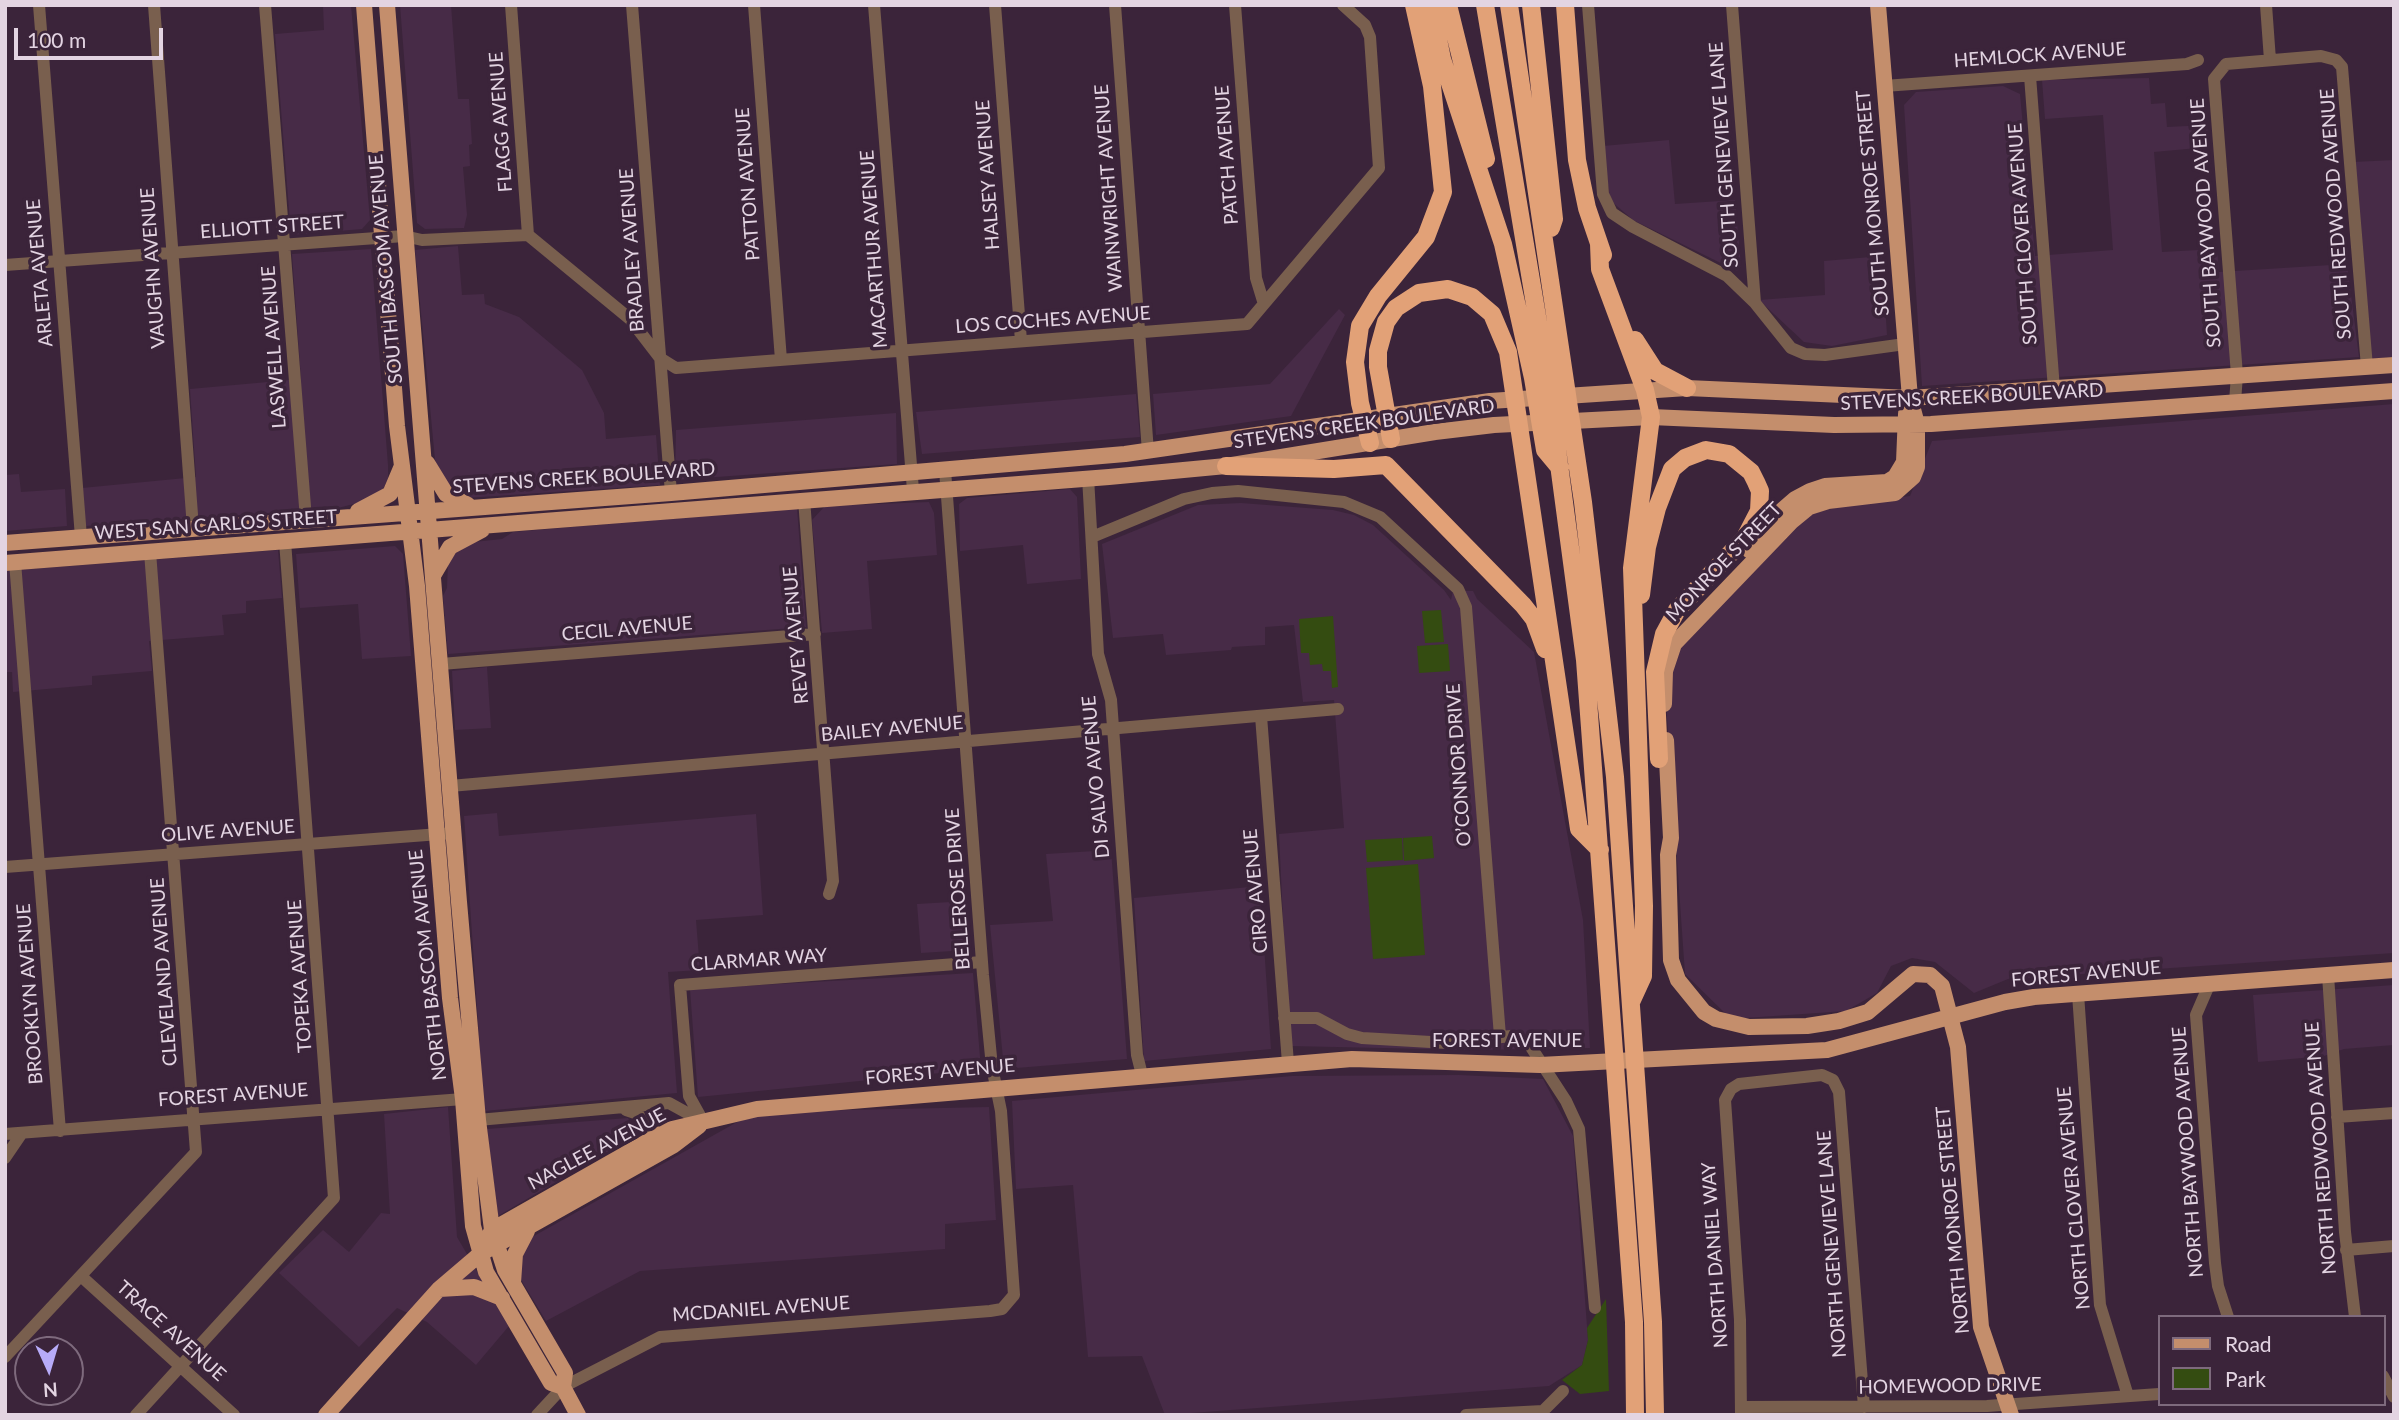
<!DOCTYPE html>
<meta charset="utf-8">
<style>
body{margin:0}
#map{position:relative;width:2399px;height:1420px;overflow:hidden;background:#3b243a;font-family:Lato,sans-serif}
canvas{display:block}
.frame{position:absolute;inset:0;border:7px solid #e3d4e2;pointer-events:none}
.legend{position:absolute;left:2158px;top:1315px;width:228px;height:91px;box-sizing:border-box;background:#3b243a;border:2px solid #7e6a7d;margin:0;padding:9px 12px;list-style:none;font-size:21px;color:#e3d4e2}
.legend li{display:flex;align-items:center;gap:14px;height:35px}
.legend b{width:35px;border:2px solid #7e6a7d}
.north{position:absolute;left:14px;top:1336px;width:70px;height:70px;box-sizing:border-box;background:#3b243a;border:2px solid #7e6a7d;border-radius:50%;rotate:176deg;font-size:19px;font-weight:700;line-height:28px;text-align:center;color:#e3d4e2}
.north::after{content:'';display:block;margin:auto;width:24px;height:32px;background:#b7abf8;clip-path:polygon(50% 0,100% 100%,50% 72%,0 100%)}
.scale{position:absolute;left:14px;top:28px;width:149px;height:32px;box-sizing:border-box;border:4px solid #e3d4e2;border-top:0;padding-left:9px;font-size:21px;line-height:24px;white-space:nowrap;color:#e3d4e2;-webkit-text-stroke:5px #3b243a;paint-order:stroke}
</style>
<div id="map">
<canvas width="2399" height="1420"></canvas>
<div class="frame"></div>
<ul class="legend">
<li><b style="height:9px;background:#c48e6c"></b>Road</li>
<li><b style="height:19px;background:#344c11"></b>Park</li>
</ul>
<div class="north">N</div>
<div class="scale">100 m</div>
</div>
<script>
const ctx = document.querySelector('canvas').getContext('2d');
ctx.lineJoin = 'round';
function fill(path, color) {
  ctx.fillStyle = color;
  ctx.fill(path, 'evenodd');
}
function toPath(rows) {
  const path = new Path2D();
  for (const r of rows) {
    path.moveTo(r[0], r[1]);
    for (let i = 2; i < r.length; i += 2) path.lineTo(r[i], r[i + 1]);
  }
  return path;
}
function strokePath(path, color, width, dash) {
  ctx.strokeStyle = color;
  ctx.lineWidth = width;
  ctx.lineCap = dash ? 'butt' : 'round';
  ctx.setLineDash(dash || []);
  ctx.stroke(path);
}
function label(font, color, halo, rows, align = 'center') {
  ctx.font = font + ' Lato,sans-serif';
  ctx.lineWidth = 7;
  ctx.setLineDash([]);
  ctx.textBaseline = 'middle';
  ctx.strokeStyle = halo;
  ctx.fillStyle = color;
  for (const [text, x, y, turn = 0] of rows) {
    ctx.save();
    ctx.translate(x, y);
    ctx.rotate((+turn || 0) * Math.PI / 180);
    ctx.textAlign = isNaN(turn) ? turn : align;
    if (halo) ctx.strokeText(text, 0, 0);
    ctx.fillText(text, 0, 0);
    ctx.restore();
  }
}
fill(toPath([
 [323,5,351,5,370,220,362,229,291,235,275,34,324,30],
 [400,5,451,5,458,99,469,99,472,144,469,145,470,166,463,167,467,215,464,228,425,229,417,223],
 [2149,78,2151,104,2165,103,2167,127,2207,125,2209,147,2154,152,2162,252,2217,249,2219,272,2347,264,2359,357,1922,386,1904,105,1916,92,2003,86,2020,94,2035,256,2113,250,2103,115,2045,119,2042,80],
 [1669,140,1675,204,1735,200,1741,266,1737,271,1633,220,1610,200,1603,146],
 [2394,160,2394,357,2368,359,2353,162],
 [458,246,462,295,484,294,485,304,519,317,582,370,604,413,606,439,656,435,660,485,466,498,449,486,436,470,415,250],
 [371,249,388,465,388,478,382,492,369,500,338,508,85,526,82,488,196,477,190,389,301,379,292,254],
 [1882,256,1887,335,1832,346,1804,342,1759,300,1825,295,1824,261],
 [1339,309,1345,315,1291,416,1156,435,1153,394,1270,384],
 [1136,394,1140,437,922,454,916,412],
 [2394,404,2394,953,2008,979,1974,993,1935,962,1912,958,1891,966,1877,993,1846,1011,1731,1019,1685,974,1664,675,1675,652,1810,514,1852,504,1910,496,1932,441],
 [896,413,897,464,675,480,676,430],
 [19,474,21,492,65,489,67,526,5,531,5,475],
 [1070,489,1077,497,1081,579,1027,584,1023,545,960,551,959,504,967,498],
 [929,502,934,513,937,555,867,561,872,629,822,633,812,520,825,506],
 [1241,503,1333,510,1354,515,1373,525,1444,590,1451,600,1453,591,1473,591,1477,599,1534,652,1583,920,1590,1048,1476,1050,1289,1046,1279,834,1344,828,1334,700,1303,702,1294,625,1265,627,1265,645,1232,647,1231,650,1166,655,1163,634,1113,638,1102,544,1198,505],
 [797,508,806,627,448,654,443,596,447,588,448,562,464,543,502,539,513,532],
 [395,546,403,554,411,656,362,659,358,604,300,608,296,554],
 [278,550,282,598,246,601,246,613,222,615,224,635,149,641,152,671,92,676,92,685,13,692,12,672,5,672,5,571],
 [487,667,491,728,455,730,452,671],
 [497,813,499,836,756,814,763,915,696,920,700,970,668,972,677,1093,484,1111,464,816],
 [1111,850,1127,1059,1004,1069,990,925,1053,921,1046,854],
 [1260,886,1271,1049,1144,1061,1134,898],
 [967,901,968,950,921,953,917,904],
 [973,973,981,1069,698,1097,690,989],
 [2394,985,2394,1045,2344,1049,2324,1056,2258,1062,2253,995],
 [1459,1075,1543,1079,1573,1136,1588,1340,1582,1365,1549,1386,1165,1415,1142,1356,1088,1357,1073,1185,1016,1189,1012,1101,1292,1076],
 [448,1107,457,1237,509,1326,476,1365,427,1322,397,1308,359,1347,279,1273,323,1230,349,1252,381,1213,390,1214,384,1114],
 [989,1107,996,1220,945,1224,945,1249,640,1271,546,1321,518,1275,525,1241,755,1112],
 [628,1118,636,1135,498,1216,487,1129]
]), '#472b47');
fill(toPath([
 [1441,610,1444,642,1425,643,1422,611],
 [1333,616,1338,687,1332,688,1331,671,1323,671,1322,664,1310,665,1309,653,1301,653,1299,619],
 [1448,644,1450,671,1419,673,1417,646],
 [1432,836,1434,858,1404,861,1403,838],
 [1402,838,1403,860,1367,862,1365,840],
 [1418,864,1425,955,1373,959,1366,868],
 [1606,1299,1609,1391,1580,1394,1562,1380,1582,1365,1588,1340,1587,1328]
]), '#344c11');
strokePath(toPath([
 [39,5,81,537],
 [154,5,193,528],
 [265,5,306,519],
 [511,5,528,235],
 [632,5,671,493],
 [754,5,781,360],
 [874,5,913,490],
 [995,5,1021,341],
 [1115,5,1148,452],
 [1235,5,1256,278,1263,301],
 [1588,5,1603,194,1612,213,1633,227,1727,276,1755,303,1791,348,1805,354,1825,355,1905,344],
 [1732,5,1755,303],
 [2266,5,2270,60],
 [2030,76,2054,389],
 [1884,86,2187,64,2198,60],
 [5,265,404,236,422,240,528,235,630,319,660,358,676,368,1247,324,1379,168,1370,37,1365,25,1343,5],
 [2235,402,2237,375,2214,79,2226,64,2321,56,2336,60,2342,67,2367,367],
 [1088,477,1098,654,1111,700,1137,1055,1142,1075],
 [804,499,833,881,829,894],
 [1092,537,1184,499,1212,493,1238,491,1344,502,1380,517,1458,589,1466,607,1500,1036],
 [15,562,60,1131],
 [441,664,815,634],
 [1261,716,1288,1063],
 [450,786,1338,709],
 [5,867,453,833],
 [2328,975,2345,1232,2355,1317],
 [2209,985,2196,1015,2215,1263,2218,1286,2228,1317],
 [2078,994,2100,1305,2128,1396],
 [1284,1018,1317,1018,1347,1034,1362,1038,1448,1043,1511,1036,1529,1044,1566,1101,1579,1129,1595,1308],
 [626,1110,638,1114,656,1138],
 [2337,1117,2394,1113],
 [478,1120,669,1103,698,1119],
 [704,1123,689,1096,680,985,982,962],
 [5,1134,463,1099],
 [5,1158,22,1133],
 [2346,1250,2394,1246],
 [82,1277,234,1415],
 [5,1357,196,1152,150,552],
 [2383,1376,2394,1397],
 [1741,1407,1987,1406,2159,1394],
 [1543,1411,1563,1391],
 [136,1415,334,1198,285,541],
 [537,1415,563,1387,660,1337,990,1311,1002,1309,1014,1295,1001,1111,992,1067,983,975,945,470],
 [1466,1415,1543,1411],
 [1741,1415,1740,1320,1725,1100,1731,1089,1739,1084,1822,1075,1833,1080,1839,1092,1864,1407]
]), '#795f4e', 12);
strokePath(toPath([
 [364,5,397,426,417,586,450,998,463,1099,473,1226,486,1272,551,1383,563,1387],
 [387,5,459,902,478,1120,492,1230,505,1270,565,1373,563,1387,578,1415],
 [427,463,446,494,468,505],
 [358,511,390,494,401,468],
 [5,543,671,493,1125,454,1490,401,1687,388,1910,398,2394,365],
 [1749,550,1772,519,1795,499,1810,491,1825,486,1887,482,1895,477,1904,462,1906,414],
 [5,563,1109,477,1226,466,1435,432,1494,425,1651,417,1834,425,1931,424,2394,391],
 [434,574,450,547,482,530],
 [1664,704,1665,671,1674,644,1792,521,1809,507,1828,501,1895,493,1913,477,1917,467,1917,424,1910,398,1878,5],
 [1666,740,1671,838,1668,855,1671,960,1678,980,1704,1012,1716,1019,1749,1027,1807,1026,1839,1021,1868,1012,1913,974,1930,975,1942,986,1958,1047,1981,1327,2011,1415],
 [480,1254,492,1230,668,1130,757,1109,1352,1059,1540,1065,1827,1050,2005,1002,2034,997,2394,970],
 [513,1283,515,1254,527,1231],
 [439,1289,474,1287,502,1298],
 [326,1415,439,1289,480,1254,674,1145,699,1126]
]), '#c48e6c', 16);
strokePath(toPath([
 [1431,5,1442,59,1503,244,1533,378,1545,450,1560,468],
 [1448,5,1486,159],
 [1485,5,1548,382,1585,660,1634,1322,1635,1415],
 [1509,5,1583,502,1615,777,1653,1322,1655,1415],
 [1531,5,1554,219,1551,228],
 [1565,5,1577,160,1587,208,1603,255],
 [1599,244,1600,269,1645,390,1651,417,1632,568,1644,906,1643,976,1632,1000],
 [1635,340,1655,371,1687,388],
 [1391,439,1378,367,1378,351,1386,322,1396,308,1419,293,1448,289,1472,297,1492,314,1508,352,1579,829,1600,850],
 [1370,443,1360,403,1355,362,1360,326,1378,296,1426,237,1443,192,1432,86,1414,5],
 [1226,466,1334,469,1386,465,1523,605,1534,619,1545,649],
 [1641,595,1647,547,1657,508,1672,469,1685,458,1706,450,1729,454,1751,472,1756,482,1760,491,1759,511,1745,538,1677,610,1664,634,1655,672,1659,759]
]), '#e2a177', 18);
label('19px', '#e3d4e2', '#3b243a', [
 ["HEMLOCK AVENUE",2040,55,-4],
 ["FLAGG AVENUE",501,122,-94],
 ["PATCH AVENUE",1227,155,-94],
 ["SOUTH GENEVIEVE LANE",1724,155,-94],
 ["HALSEY AVENUE",988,175,-94],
 ["PATTON AVENUE",748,184,-94],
 ["WAINWRIGHT AVENUE",1109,188,-94],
 ["SOUTH MONROE STREET",1873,203,-95],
 ["SOUTH REDWOOD AVENUE",2336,214,-94],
 ["SOUTH BAYWOOD AVENUE",2206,223,-94],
 ["ELLIOTT STREET",272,227,-4],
 ["SOUTH CLOVER AVENUE",2023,234,-94],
 ["MACARTHUR AVENUE",874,249,-94],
 ["BRADLEY AVENUE",632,250,-94],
 ["VAUGHN AVENUE",153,268,-94],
 ["SOUTH BASCOM AVENUE",386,269,-95],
 ["ARLETA AVENUE",40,273,-95],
 ["LOS COCHES AVENUE",1053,320,-4],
 ["LASWELL AVENUE",274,347,-94],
 ["STEVENS CREEK BOULEVARD",1972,397,-3],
 ["STEVENS CREEK BOULEVARD",1364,424,-8],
 ["STEVENS CREEK BOULEVARD",584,478,-4],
 ["WEST SAN CARLOS STREET",216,525,-4],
 ["MONROE STREET",1724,562,-46],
 ["CECIL AVENUE",627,629,-5],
 ["REVEY AVENUE",796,635,-95],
 ["BAILEY AVENUE",892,729,-5],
 ["O’CONNOR DRIVE",1459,765,-94],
 ["DI SALVO AVENUE",1096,777,-95],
 ["OLIVE AVENUE",228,831,-4],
 ["BELLEROSE DRIVE",958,889,-94],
 ["CIRO AVENUE",1256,891,-95],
 ["CLARMAR WAY",759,960,-4],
 ["NORTH BASCOM AVENUE",428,965,-96],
 ["CLEVELAND AVENUE",164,972,-94],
 ["FOREST AVENUE",2086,974,-5],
 ["TOPEKA AVENUE",300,976,-94],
 ["BROOKLYN AVENUE",30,994,-94],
 ["FOREST AVENUE",1507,1041],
 ["FOREST AVENUE",940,1072,-5],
 ["FOREST AVENUE",233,1095,-4],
 ["NORTH REDWOOD AVENUE",2321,1148,-94],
 ["NAGLEE AVENUE",597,1149,-28],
 ["NORTH BAYWOOD AVENUE",2188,1152,-94],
 ["NORTH CLOVER AVENUE",2074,1198,-95],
 ["NORTH MONROE STREET",1953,1220,-95],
 ["NORTH GENEVIEVE LANE",1832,1244,-94],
 ["NORTH DANIEL WAY",1715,1255,-94],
 ["MCDANIEL AVENUE",761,1309,-4],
 ["TRACE AVENUE",171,1331,42],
 ["HOMEWOOD DRIVE",1950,1386,-1]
]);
</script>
